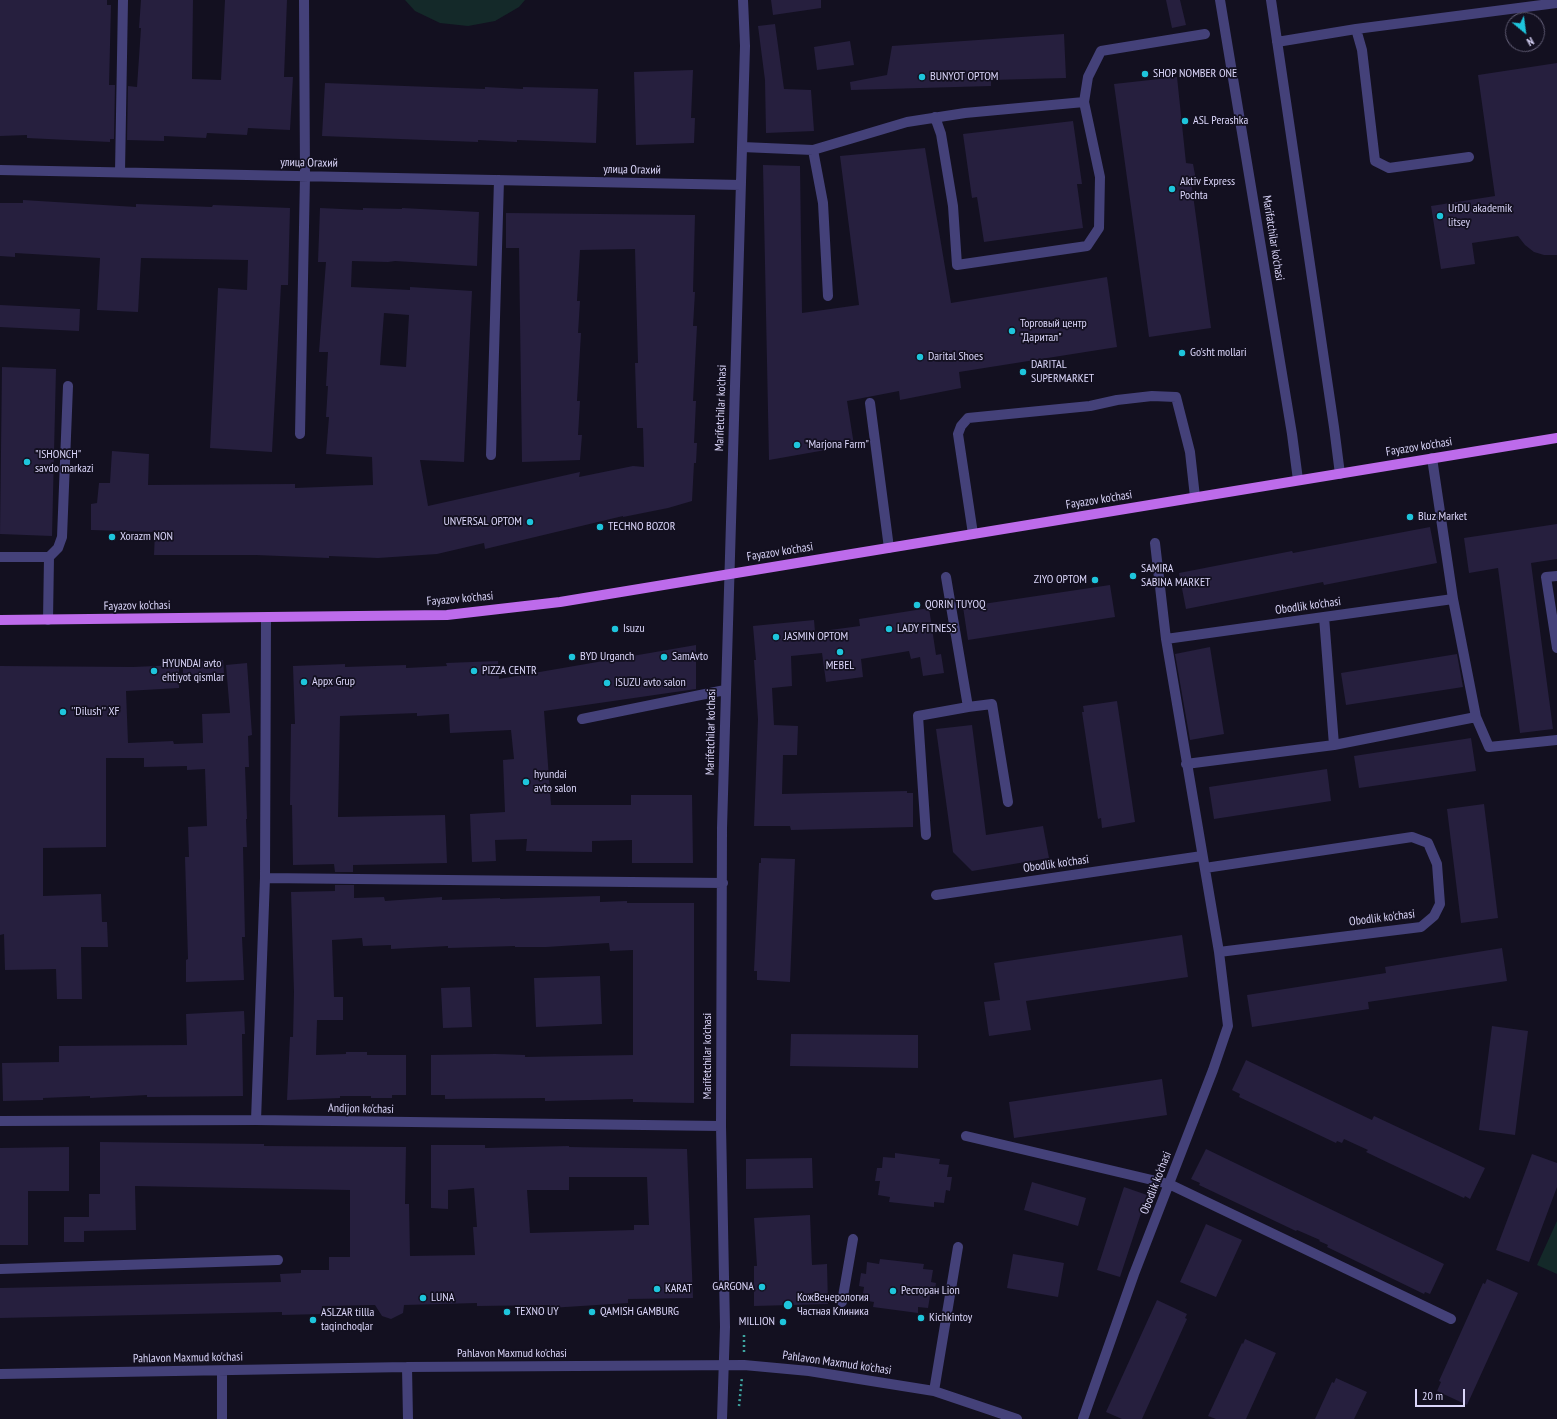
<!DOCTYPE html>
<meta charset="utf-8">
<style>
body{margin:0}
#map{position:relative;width:1557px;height:1419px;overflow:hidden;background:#131020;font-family:"PT Sans Narrow",sans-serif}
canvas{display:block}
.north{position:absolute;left:1505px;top:12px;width:40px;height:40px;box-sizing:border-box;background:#131020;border:1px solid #635f77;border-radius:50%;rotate:151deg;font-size:11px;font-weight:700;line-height:16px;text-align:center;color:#dad5f9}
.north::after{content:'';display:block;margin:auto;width:14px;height:18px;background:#1ec5dc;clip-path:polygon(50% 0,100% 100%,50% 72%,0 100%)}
.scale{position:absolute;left:1415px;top:1389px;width:50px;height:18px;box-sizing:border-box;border:2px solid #dad5f9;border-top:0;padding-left:5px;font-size:12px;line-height:14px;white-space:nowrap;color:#dad5f9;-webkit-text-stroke:3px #131020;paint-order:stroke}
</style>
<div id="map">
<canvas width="1557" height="1419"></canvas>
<div class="north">N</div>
<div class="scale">20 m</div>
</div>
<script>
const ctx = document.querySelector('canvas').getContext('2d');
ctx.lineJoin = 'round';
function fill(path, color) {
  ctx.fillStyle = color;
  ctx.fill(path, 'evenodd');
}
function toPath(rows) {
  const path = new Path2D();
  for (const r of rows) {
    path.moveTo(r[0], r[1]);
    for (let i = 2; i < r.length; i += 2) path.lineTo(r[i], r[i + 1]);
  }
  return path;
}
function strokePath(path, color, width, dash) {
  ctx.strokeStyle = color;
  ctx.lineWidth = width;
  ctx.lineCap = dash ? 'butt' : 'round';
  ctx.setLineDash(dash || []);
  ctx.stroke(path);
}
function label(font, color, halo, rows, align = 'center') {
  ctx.font = font + ' "PT Sans Narrow",sans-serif';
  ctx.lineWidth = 3.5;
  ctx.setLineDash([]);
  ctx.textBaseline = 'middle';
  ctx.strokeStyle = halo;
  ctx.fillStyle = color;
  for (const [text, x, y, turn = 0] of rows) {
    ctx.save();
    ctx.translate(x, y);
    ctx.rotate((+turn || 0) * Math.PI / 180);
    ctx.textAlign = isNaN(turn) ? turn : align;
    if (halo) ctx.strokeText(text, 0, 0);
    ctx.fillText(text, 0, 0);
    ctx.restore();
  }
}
fill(toPath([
 [405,0,525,0,519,7,495,21,468,26,440,23,415,11],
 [1557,1221,1557,1274,1537,1265]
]), '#142929');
fill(toPath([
 [0,0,107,0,107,5,111,5,109,85,115,85,114,139,110,139,110,142,27,138,27,135,0,136],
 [141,0,193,0,192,79,221,80,225,0,287,0,284,77,293,77,290,130,248,128,247,135,207,133,206,138,164,136,164,141,127,140,128,86,137,87,141,28,139,28],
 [771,0,821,0,821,8,773,15],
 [1166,0,1180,0,1186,25,1172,28],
 [775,24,784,89,811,90,814,131,766,133,765,80,758,26],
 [1064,34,1066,78,991,80,991,86,851,90,850,82,887,75,892,46],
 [850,41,854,65,817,70,814,47],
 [1557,63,1557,255,1544,255,1534,252,1525,245,1518,236,1472,243,1475,264,1441,269,1431,206,1495,196,1478,75],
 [693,70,691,118,695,118,694,143,636,145,634,72],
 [1177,77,1186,163,1193,164,1196,180,1191,180,1211,328,1149,337,1114,84],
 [325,83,485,89,485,87,523,89,523,87,598,89,596,143,517,140,517,142,478,140,478,142,322,136],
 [1073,121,1082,184,1077,184,1083,228,984,242,977,197,972,198,963,134],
 [925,148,951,303,1107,277,1117,347,959,372,961,388,900,400,899,391,847,401,854,445,769,460,763,165,800,166,802,313,859,305,840,156],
 [23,200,136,207,136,204,212,207,213,205,290,208,288,285,281,285,272,452,210,448,218,288,247,290,248,260,141,258,138,312,97,310,100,258,15,253,15,257,0,256,0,203,23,203],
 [320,208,363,210,363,208,402,209,402,208,479,212,477,266,395,261,388,262,352,261,351,287,410,290,410,287,472,291,464,462,420,460,428,506,580,472,579,477,633,466,644,467,643,428,637,428,635,363,638,363,635,249,580,250,577,301,580,301,578,333,581,333,577,401,580,401,578,435,582,435,580,460,522,462,519,248,506,248,506,213,695,215,693,292,695,292,693,326,697,326,693,401,696,401,694,443,697,443,696,463,694,463,692,501,668,508,623,517,623,516,485,549,484,543,437,554,378,558,329,556,329,558,256,555,154,555,155,532,91,530,91,504,97,503,99,483,110,483,112,451,149,454,148,485,295,484,295,488,373,485,372,457,326,454,329,417,326,417,328,386,326,386,328,352,319,352,326,262,318,262],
 [384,313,409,315,406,367,380,365],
 [0,305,80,309,79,331,0,327],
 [2,367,56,369,52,536,0,534],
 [1557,524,1557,559,1531,563,1553,729,1520,733,1498,568,1469,573,1464,538],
 [1430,527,1437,563,1324,585,1323,582,1186,609,1179,573,1292,551,1293,553],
 [1110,585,1115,617,968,640,963,607],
 [929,608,936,655,941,654,944,673,923,676,920,657,911,659,909,651,861,659,863,677,826,682,822,653,791,656,792,686,772,688,774,725,798,726,797,755,783,755,782,794,907,791,907,793,913,793,913,827,791,830,790,826,754,826,758,719,754,660,756,660,753,626,814,620,815,632,860,626,859,619],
 [696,645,696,689,544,711,551,805,631,805,631,795,692,795,693,863,632,863,632,840,592,841,592,852,526,851,527,839,495,840,496,861,472,862,470,814,505,812,503,760,514,759,511,730,450,733,449,714,417,716,417,713,340,716,338,817,445,815,447,863,353,865,353,872,335,872,334,864,293,865,292,805,290,805,291,724,295,724,293,666,345,664,345,667,406,665,406,668,447,666,446,663,498,661,499,679],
 [1210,647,1224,734,1190,740,1175,654],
 [1457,654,1463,687,1346,705,1341,673],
 [223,660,224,673,183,675,183,662],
 [247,663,252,735,248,736,249,767,245,767,247,819,246,819,247,847,243,847,245,937,242,937,244,980,186,982,186,960,188,959,185,857,189,857,188,827,207,826,205,769,187,770,187,766,144,767,144,758,106,758,106,847,43,848,43,896,101,894,102,922,107,922,108,947,81,947,82,999,57,999,56,969,5,970,4,934,0,935,0,666,133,667,179,665,179,688,126,691,128,743,173,741,174,744,203,743,202,714,230,713,226,665],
 [1117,701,1135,822,1102,828,1101,818,1098,819,1082,712,1084,712,1083,706],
 [972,725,986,835,1043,826,1049,858,972,871,953,852,936,729],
 [1471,738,1476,771,1359,788,1354,756],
 [1327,769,1331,801,1214,819,1209,787],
 [1484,804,1498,918,1461,923,1447,809],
 [761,858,795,859,790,982,757,980,757,971,754,971,759,863,761,863],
 [335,885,354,885,354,898,384,897,385,901,442,897,442,900,500,898,500,899,600,896,600,902,627,901,627,903,694,903,694,1103,633,1102,633,1099,545,1101,545,1098,445,1099,445,1095,431,1095,431,1055,495,1054,525,1055,525,1057,633,1055,633,950,610,951,609,943,546,947,515,947,515,946,448,948,448,946,391,949,391,945,363,946,362,938,332,940,334,997,343,997,343,1020,317,1020,316,1055,346,1054,346,1052,367,1052,367,1055,406,1055,406,1095,392,1095,392,1098,371,1098,371,1096,340,1096,340,1098,287,1100,290,1037,293,1037,294,992,291,892,335,891],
 [1182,935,1188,977,1026,1001,1031,1030,989,1036,984,1002,1000,1000,994,963],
 [1502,948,1507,981,1368,1002,1369,1009,1252,1027,1247,995,1386,973,1385,967],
 [600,976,602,1024,536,1027,534,978],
 [470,987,472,1027,443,1028,441,988],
 [244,1011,245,1034,242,1034,243,1096,147,1097,147,1095,90,1098,90,1096,43,1098,43,1100,3,1101,2,1063,59,1062,59,1046,187,1045,186,1014],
 [1492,1026,1528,1031,1515,1135,1479,1130],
 [791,1034,918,1035,918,1068,790,1066],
 [1246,1060,1372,1120,1374,1116,1485,1168,1470,1199,1465,1196,1464,1198,1391,1164,1366,1152,1368,1150,1344,1139,1342,1143,1337,1141,1336,1143,1239,1097,1240,1094,1232,1090],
 [1162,1079,1167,1115,1014,1138,1009,1102],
 [100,1142,264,1144,264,1146,406,1147,405,1204,409,1204,410,1256,475,1255,473,1227,477,1227,474,1188,448,1190,448,1209,431,1208,431,1145,485,1145,485,1148,569,1146,569,1147,687,1149,693,1298,628,1299,628,1303,550,1308,550,1305,477,1306,477,1303,404,1305,403,1313,391,1319,382,1316,375,1305,322,1306,322,1314,282,1315,282,1312,0,1318,0,1288,281,1282,280,1274,301,1273,301,1270,329,1270,329,1257,350,1257,350,1190,135,1186,136,1230,84,1231,84,1242,64,1242,64,1217,89,1217,89,1194,100,1194],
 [569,1177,647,1177,649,1225,634,1225,634,1230,530,1233,527,1190,569,1190],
 [69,1147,69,1191,28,1191,28,1245,0,1245,0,1148],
 [1206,1149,1444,1264,1430,1294,1425,1292,1424,1294,1327,1247,1328,1245,1319,1241,1320,1240,1297,1230,1296,1231,1199,1185,1200,1183,1191,1179],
 [895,1153,940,1159,939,1164,949,1165,947,1177,952,1177,950,1191,946,1190,944,1203,934,1202,934,1207,889,1202,890,1197,878,1195,880,1181,875,1181,877,1168,882,1168,883,1157,895,1158],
 [1532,1154,1557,1163,1557,1187,1529,1262,1496,1250],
 [812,1158,813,1188,746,1189,746,1159],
 [1032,1182,1086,1198,1078,1226,1024,1210],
 [1124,1187,1147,1195,1120,1277,1097,1270],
 [810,1215,812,1265,827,1264,828,1304,754,1306,754,1266,757,1266,754,1218],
 [1206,1224,1242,1240,1216,1297,1180,1282],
 [1013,1254,1064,1263,1058,1297,1007,1288],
 [880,1259,924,1264,923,1269,933,1270,931,1282,936,1283,934,1296,930,1296,928,1308,918,1307,918,1313,873,1307,874,1302,862,1300,864,1287,859,1286,861,1273,866,1274,867,1262,879,1264],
 [1487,1279,1518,1293,1467,1405,1437,1391,1441,1382,1439,1381,1483,1283,1485,1284],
 [1157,1300,1187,1314,1185,1318,1187,1319,1142,1419,1122,1419,1106,1412],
 [1245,1339,1276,1353,1246,1419,1216,1419,1208,1416,1242,1343,1243,1344],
 [1336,1378,1367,1392,1354,1419,1315,1419,1332,1382,1334,1383]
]), '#261f3e');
strokePath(toPath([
 [744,1352,744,1335],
 [739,1406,742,1377]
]), '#3ea4a0', 2.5, [2, 3]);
strokePath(toPath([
 [1220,0,1292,434,1298,480],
 [1271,0,1334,427,1340,474],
 [1356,29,1557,3],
 [1277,42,1356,29,1362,50,1375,161,1389,168,1469,157],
 [935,117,941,134,953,206,957,265,1087,246,1099,228,1100,177,1084,102],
 [742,147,813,150],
 [0,170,741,185],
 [120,172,123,0],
 [828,296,823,203,813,150,907,122,965,113,1084,102,1088,77,1101,51,1205,34],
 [870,403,889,548],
 [300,434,305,176,304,0],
 [491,455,499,180],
 [1432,458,1453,599,1476,717,1489,747,1557,740],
 [973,534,958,434,961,426,968,418,1090,406,1117,400,1152,396,1176,397,1190,452,1195,497],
 [0,557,49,557,58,548,62,537,68,386],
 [1557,576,1546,577,1557,648],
 [48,620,49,557],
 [1166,639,1453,599],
 [968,707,992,704,1008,802],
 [582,719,725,690],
 [1334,745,1476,717],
 [1186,764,1334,745,1324,617],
 [926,835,918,716,968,707,946,577],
 [1205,868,1412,837,1428,843,1437,864,1440,904,1434,916,1421,927,1219,952],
 [265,878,723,883],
 [936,895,1202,856],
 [256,1120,265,878,266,618],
 [0,1121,256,1120,721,1126],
 [966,1136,1169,1184,1451,1319],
 [0,1269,278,1260],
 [842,1302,853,1239],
 [407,1367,408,1419],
 [222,1371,222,1419],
 [0,1374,407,1367,744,1365,809,1371,934,1391,1017,1419],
 [934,1391,958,1247],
 [722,1419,725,1327,721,1126,722,828,745,46,743,0],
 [1083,1419,1134,1274,1213,1070,1228,1026,1219,952,1166,639,1155,543]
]), '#444179', 10);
strokePath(toPath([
 [0,620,447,615,560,602,1557,438]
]), '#bd6beb', 10);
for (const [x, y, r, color] of [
 [1145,74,4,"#1ec5dc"],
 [922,77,4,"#1ec5dc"],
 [1185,121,4,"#1ec5dc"],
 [1172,189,4,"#1ec5dc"],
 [1440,216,4,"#1ec5dc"],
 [1012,331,4,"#1ec5dc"],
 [1182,353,4,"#1ec5dc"],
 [920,357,4,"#1ec5dc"],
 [1023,372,4,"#1ec5dc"],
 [797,445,4,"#1ec5dc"],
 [27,462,4,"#1ec5dc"],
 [1410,517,4,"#1ec5dc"],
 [530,522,4,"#1ec5dc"],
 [600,527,4,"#1ec5dc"],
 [112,537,4,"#1ec5dc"],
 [1133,576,4,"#1ec5dc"],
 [1095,580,4,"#1ec5dc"],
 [917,605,4,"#1ec5dc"],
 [615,629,4,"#1ec5dc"],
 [889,629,4,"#1ec5dc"],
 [776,637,4,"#1ec5dc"],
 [840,652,4,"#1ec5dc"],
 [572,657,4,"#1ec5dc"],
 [664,657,4,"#1ec5dc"],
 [154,671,4,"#1ec5dc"],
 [474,671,4,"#1ec5dc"],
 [304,682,4,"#1ec5dc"],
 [607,683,4,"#1ec5dc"],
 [63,712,4,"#1ec5dc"],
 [526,782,4,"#1ec5dc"],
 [762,1287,4,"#1ec5dc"],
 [657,1289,4,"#1ec5dc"],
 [893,1291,4,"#1ec5dc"],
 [423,1298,4,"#1ec5dc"],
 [788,1305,5,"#1ec5dc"],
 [507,1312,4,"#1ec5dc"],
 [592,1312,4,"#1ec5dc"],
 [921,1318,4,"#1ec5dc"],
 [313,1320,4,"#1ec5dc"],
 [783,1322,4,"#1ec5dc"]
]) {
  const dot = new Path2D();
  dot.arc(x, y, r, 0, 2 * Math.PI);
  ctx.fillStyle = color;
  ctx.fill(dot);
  strokePath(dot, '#131020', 1.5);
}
label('12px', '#dad5f9', '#131020', [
 ["SHOP NOMBER ONE",1153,74],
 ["BUNYOT OPTOM",930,77],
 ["ASL Perashka",1193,121],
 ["Aktiv Express",1180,182],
 ["Pochta",1180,196],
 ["UrDU akademik",1448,209],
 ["litsey",1448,223],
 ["Торговый центр",1020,324],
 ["\"Даритал\"",1020,338],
 ["Go'sht mollari",1190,353],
 ["Darital Shoes",928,357],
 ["DARITAL",1031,365],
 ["SUPERMARKET",1031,379],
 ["\"Marjona Farm\"",805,445],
 ["\"ISHONCH\"",35,455],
 ["savdo markazi",35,469],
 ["Bluz Market",1418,517],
 ["UNVERSAL OPTOM",522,522,"right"],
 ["TECHNO BOZOR",608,527],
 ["Xorazm NON",120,537],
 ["SAMIRA",1141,569],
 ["SABINA MARKET",1141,583],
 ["ZIYO OPTOM",1087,580,"right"],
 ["QORIN TUYOQ",925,605],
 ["Isuzu",623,629],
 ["LADY FITNESS",897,629],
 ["JASMIN OPTOM",784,637],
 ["BYD Urganch",580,657],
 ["SamAvto",672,657],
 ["HYUNDAI avto",162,664],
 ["ehtiyot qismlar",162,678],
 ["MEBEL",840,666,"center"],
 ["PIZZA CENTR",482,671],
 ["Appx Grup",312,682],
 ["ISUZU avto salon",615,683],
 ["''Dilush'' XF",71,712],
 ["hyundai",534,775],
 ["avto salon",534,789],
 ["GARGONA",754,1287,"right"],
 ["KARAT",665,1289],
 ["Ресторан Lion",901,1291],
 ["LUNA",431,1298],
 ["КожВенерология",797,1298],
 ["Частная Клиника",797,1312],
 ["TEXNO UY",515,1312],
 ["QAMISH GAMBURG",600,1312],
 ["ASLZAR tillla",321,1313],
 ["taqinchoqlar",321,1327],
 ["Kichkintoy",929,1318],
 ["MILLION",775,1322,"right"]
], 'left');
label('12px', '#dad5f9', '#131020', [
 ["улица Огахий",309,163,1],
 ["улица Огахий",632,170,1],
 ["Marifatchilar ko'chasi",1273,238,81],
 ["Marifetchilar ko'chasi",721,408,-88],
 ["Fayazov ko'chasi",1419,447,-9],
 ["Fayazov ko'chasi",1099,500,-9],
 ["Fayazov ko'chasi",780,552,-9],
 ["Fayazov ko'chasi",460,599,-5],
 ["Fayazov ko'chasi",137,606,-1],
 ["Obodlik ko'chasi",1308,606,-8],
 ["Marifetchilar ko'chasi",711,732,-89],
 ["Obodlik ko'chasi",1056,864,-8],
 ["Obodlik ko'chasi",1382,918,-7],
 ["Marifetchilar ko'chasi",708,1056,-90],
 ["Andijon ko'chasi",361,1109,1],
 ["Obodlik ko'chasi",1156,1183,-69],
 ["Pahlavon Maxmud ko'chasi",512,1354],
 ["Pahlavon Maxmud ko'chasi",188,1358,-1],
 ["Pahlavon Maxmud ko'chasi",837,1363,8]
]);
</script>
